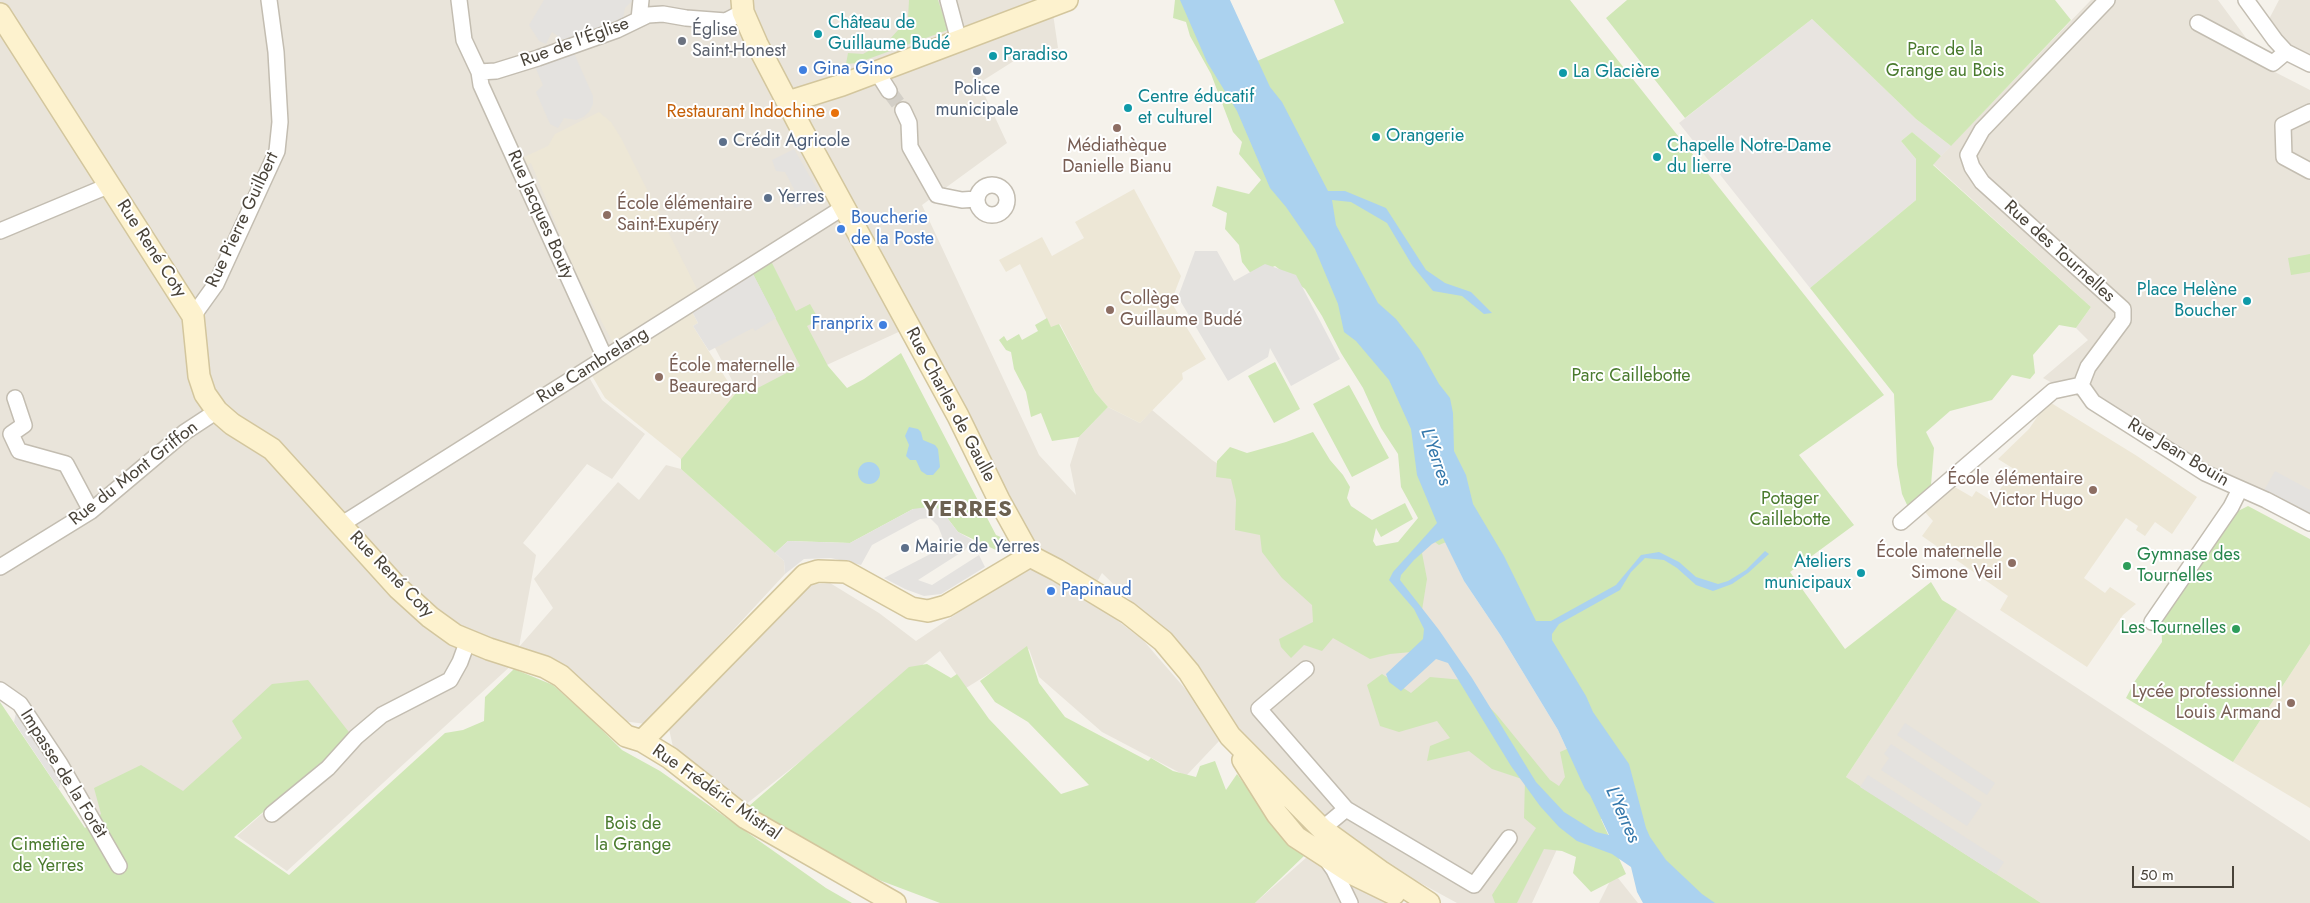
<!DOCTYPE html>
<meta charset="utf-8">
<style>
body{margin:0}
#map{position:relative;width:2310px;height:903px;overflow:hidden;background:#f5f2eb;font-family:Jost,sans-serif}
canvas{display:block}
.scale{position:absolute;left:2132px;top:866px;width:102px;height:22px;box-sizing:border-box;border:2px solid #494339;border-top:0;padding-left:6px;font-size:15px;line-height:18px;white-space:nowrap;color:#494339;-webkit-text-stroke:4px #fff;paint-order:stroke}
</style>
<div id="map">
<canvas width="2310" height="903"></canvas>
<div class="scale">50 m</div>
</div>
<script>
const ctx = document.querySelector('canvas').getContext('2d');
ctx.lineJoin = 'round';
function fill(path, color) {
  ctx.fillStyle = color;
  ctx.fill(path, 'evenodd');
}
function toPath(rows) {
  const path = new Path2D();
  for (const r of rows) {
    if (r.length === 3) {
      path.moveTo(r[0] + r[2], r[1]);
      path.arc(r[0], r[1], r[2], 0, 2 * Math.PI);
      continue;
    }
    path.moveTo(r[0], r[1]);
    for (let i = 2; i < r.length; i += 2) path.lineTo(r[i], r[i + 1]);
  }
  return path;
}
function strokePath(path, color, width, dash) {
  ctx.strokeStyle = color;
  ctx.lineWidth = width;
  ctx.lineCap = dash ? 'butt' : 'round';
  ctx.setLineDash(dash || []);
  ctx.stroke(path);
}
function label(font, color, halo, rows, align = 'center') {
  ctx.font = font + ' Jost,sans-serif';
  ctx.lineWidth = 4;
  ctx.setLineDash([]);
  ctx.textBaseline = 'middle';
  ctx.strokeStyle = halo;
  ctx.fillStyle = color;
  for (const [text, x, y, turn = 0] of rows) {
    ctx.save();
    ctx.translate(x, y);
    ctx.rotate((+turn || 0) * Math.PI / 180);
    ctx.textAlign = isNaN(turn) ? turn : align;
    if (halo) ctx.strokeText(text, 0, 0);
    ctx.fillText(text, 0, 0);
    ctx.restore();
  }
}
fill(toPath([
 [0,0,1051,0,1058,48,1017,59,979,83,1007,143,922,205,1039,455,1076,495,1070,465,1079,437,1108,407,1140,423,1152,410,1212,460,1243,480,1344,602,1435,519,1464,581,1501,636,1558,730,1585,789,1532,903,1457,903,1391,867,1341,837,1238,731,1227,710,1178,647,1102,573,1088,598,1143,640,1194,699,1221,739,1186,776,1102,732,1039,677,1029,649,966,688,940,651,745,805,673,747,669,729,806,585,830,583,879,613,916,641,1045,554,1018,526,916,324,744,403,693,306,586,372,602,400,645,434,612,479,587,464,523,543,536,555,519,647,553,608,534,579,618,482,639,500,666,465,681,469,784,561,785,574,646,724,622,721,515,662,287,871,237,836,350,737,178,797,99,833,0,681],
 [2091,0,2218,0,2269,69,2310,90,2310,520,2043,378,2088,340,2076,328,2091,307,1933,164],
 [2279,0,2310,0,2310,56,2284,41,2268,21],
 [1957,609,2310,841,2310,903,2041,903,1846,777],
 [1307,857,1392,903,1255,903],
 [1614,873,1638,903,1599,903]
]), '#e9e4da');
fill(toPath([
 [1812,19,1916,119,1951,146,1941,156,1912,132,1901,141,1916,159,1916,200,1810,288,1679,123]
]), '#e8e4e0');
fill(toPath([
 [599,112,611,122,621,138,699,293,614,345,576,273,531,163,526,166,522,158,548,146,555,134],
 [1134,189,1181,276,1171,302,1206,359,1182,373,1183,379,1140,423,1108,407,1095,392,1060,324,1051,328,1020,264,1006,272,999,260,1042,237,1052,256,1084,238,1075,222],
 [689,306,698,323,693,326,730,385,741,387,681,459,605,398,588,369],
 [2048,401,2137,456,2197,497,2172,534,2155,522,2145,536,2136,530,2138,526,2126,518,2084,578,2105,593,2110,587,2136,604,2123,615,2087,667,2000,610,2008,596,1922,536,1933,521,1924,511,1953,486,1972,497,1976,491,1992,501,2014,469,1998,459,2029,429],
 [2310,644,2310,808,2233,762]
]), '#ede7d6');
fill(toPath([
 [909,0,938,0,948,30,857,63,846,64,848,53,863,54,890,39,908,19],
 [1175,0,1192,0,1396,368,1451,540,1439,545,1432,540,1422,553,1427,579,1422,610,1427,631,1422,651,1390,654,1370,659,1333,638,1322,651,1304,645,1291,658,1281,647,1279,639,1313,622,1312,605,1282,578,1262,552,1260,535,1235,530,1236,500,1231,479,1216,477,1217,461,1230,447,1247,453,1286,442,1313,432,1330,460,1343,475,1350,487,1347,498,1351,506,1372,520,1405,503,1413,519,1381,537,1376,528,1373,541,1376,546,1398,542,1418,518,1401,487,1398,454,1381,428,1363,388,1341,353,1322,316,1305,289,1275,266,1252,275,1242,262,1239,245,1225,229,1227,213,1212,206,1217,186,1249,194,1261,180,1239,154,1242,142,1233,132,1211,74,1190,36,1186,22,1173,18],
 [1334,0,1570,0,1884,395,1799,455,1854,525,1790,572,1845,649,1931,582,1942,600,1957,609,1846,777,2041,903,1711,903,1681,880,1647,837,1471,506,1379,310,1335,228,1257,61,1344,23],
 [1627,0,2055,0,2071,20,1951,146,1916,119,1812,19,1685,118,1606,18],
 [1912,132,1941,156,1933,165,2091,307,2076,328,2059,325,2033,355,2035,373,2030,379,2012,375,1992,400,1950,411,1926,432,1934,448,1931,485,1908,507,1902,494,1897,465,1894,394,1810,288,1916,200,1916,159,1901,141],
 [2310,254,2310,272,2291,275,2288,258],
 [771,261,796,311,810,304,819,320,807,326,828,366,847,388,864,379,901,353,996,535,1005,539,1008,544,1005,550,998,551,958,532,945,515,913,509,850,543,788,541,775,553,681,469,681,459,741,387,752,391,800,366,752,272],
 [1047,318,1051,327,1059,324,1095,392,1108,407,1079,437,1052,441,1041,413,1031,417,1026,392,1014,369,1011,352,1006,350,999,340,1004,336,1007,341,1019,334,1022,340,1038,331,1035,325],
 [1275,362,1300,409,1274,423,1248,376],
 [1349,385,1389,458,1352,477,1313,404],
 [2248,506,2310,539,2310,644,2233,762,2126,698,2135,681,2162,642,2161,617,2236,512],
 [1027,646,1039,683,1065,717,1148,761,1151,758,1173,771,1196,777,1200,766,1215,761,1226,790,1237,774,1268,816,1304,856,1255,903,940,903,879,880,778,826,749,806,909,667,927,664,951,678,957,674,989,719,1061,794,1089,785,1028,722,995,702,980,681],
 [514,669,553,685,591,719,622,750,660,771,826,888,852,903,0,903,0,702,85,828,101,814,94,788,141,765,183,791,242,738,232,721,272,684,308,680,352,736,234,837,289,875,445,733,463,730,484,721,485,697],
 [1382,674,1411,693,1430,677,1463,680,1497,715,1550,780,1559,786,1565,777,1560,752,1578,744,1613,814,1601,819,1626,874,1591,892,1573,873,1576,857,1562,851,1544,849,1517,903,1495,903,1492,895,1536,828,1524,818,1525,780,1492,769,1469,751,1427,761,1430,746,1450,738,1437,721,1399,732,1380,726,1367,685]
]), '#d0e7b6');
fill(toPath([
 [544,0,633,0,625,8,622,22,568,43,552,32,546,44,539,41,529,25],
 [573,51,593,96,593,104,589,112,583,117,576,120,564,118,558,128,550,124,536,92,543,85,534,64],
 [794,149,818,191,808,195,811,202,795,208,789,198,794,189,785,172,776,171,772,160],
 [1195,251,1217,251,1234,281,1265,264,1296,275,1340,359,1291,386,1270,348,1268,357,1228,381,1178,297],
 [752,272,776,318,755,331,753,328,709,351,693,326,698,323,689,306],
 [2275,471,2310,490,2310,519,2262,494],
 [935,506,945,515,958,532,972,540,965,550,918,580,932,585,979,555,985,567,941,594,924,596,905,589,884,578,940,549,943,544,942,536,938,526,930,518,920,519,872,545,861,565,831,558,804,559,785,574,784,561,775,553,788,541,850,543,913,509],
 [17,708,62,774,59,789,14,722],
 [1905,723,1995,783,1987,795,1897,735],
 [1891,744,1982,804,1967,826,1881,770,1889,758,1884,754],
 [1868,775,2004,862,1996,874,1860,787]
]), '#e4e2df');
fill(toPath([
 [1180,0,1230,0,1270,87,1282,102,1328,191,1345,191,1386,208,1426,270,1445,283,1471,292,1492,313,1484,314,1462,296,1433,291,1412,265,1387,223,1351,202,1332,200,1336,225,1378,303,1396,319,1420,350,1439,384,1450,398,1453,413,1454,451,1466,475,1473,504,1504,556,1536,621,1551,621,1616,585,1641,555,1659,552,1679,562,1696,577,1718,584,1728,581,1746,570,1765,551,1769,554,1748,573,1732,584,1713,591,1696,585,1677,568,1664,560,1645,558,1631,572,1620,590,1559,624,1552,634,1552,640,1586,696,1593,712,1629,764,1646,828,1650,837,1666,860,1702,894,1715,903,1643,903,1637,892,1631,867,1612,854,1577,841,1559,827,1540,806,1511,766,1448,663,1436,659,1401,691,1389,682,1386,674,1423,639,1424,629,1414,609,1389,580,1393,572,1437,523,1417,475,1411,429,1389,380,1356,341,1344,332,1338,304,1315,249,1286,207,1270,188,1237,111,1207,62],
 [1443,538,1464,581,1501,636,1558,730,1585,789,1590,795,1609,835,1596,832,1564,812,1536,782,1472,678,1439,630,1400,580,1401,575,1414,560,1432,544],
 [909,427,918,429,921,432,923,440,935,445,938,449,940,467,933,475,927,475,921,471,916,460,910,460,906,456,909,445,905,436],
 [869,473,11]
]), '#abd2ef');
strokePath(toPath([
 [889,91,903,110]
]), '#d3cfc7', 15, [15, 8]);
const street = toPath([
 [459,0,464,40,479,72,496,71,538,58,617,30,648,15,663,14,686,18,726,21,743,12],
 [948,0,959,41],
 [2246,0,2275,40,2286,52,2310,64],
 [639,19,641,0],
 [2198,23,2273,63,2286,52],
 [479,72,481,85,605,358],
 [877,72,889,91],
 [903,110,909,123,910,147,937,195,962,200,977,199],
 [2310,112,2283,125,2284,157,2310,171],
 [992,200,15],
 [0,231,110,185],
 [193,316,216,284,277,151,280,122,276,52,269,0],
 [2081,385,2093,402,2205,473,2266,500,2310,523],
 [15,398,24,425,11,434,19,451,66,464,91,511],
 [1901,522,2053,391,2081,385,2088,367,2123,320,2123,309,1982,182,1972,167,1968,155,1982,130,2107,0],
 [342,524,844,207],
 [0,567,91,511,185,432,217,411],
 [2152,622,2231,507,2240,489],
 [1306,669,1259,709,1346,809],
 [0,690,20,704,60,764,119,866],
 [272,814,328,768,356,737,382,715,450,680,460,662,468,640],
 [1322,829,1346,809,1474,885,1509,838],
 [1327,860,1334,870,1350,903]
]);
const secondary = toPath([
 [742,0,743,12,757,44,802,130,958,416,999,500,1030,556,1057,570,1128,613,1163,641,1189,672,1230,736,1322,829,1380,871,1429,903],
 [0,14,193,316,199,376,205,394,217,411,232,424,272,449,398,588,430,617,455,635,489,649,545,667,561,676,626,736,642,741,670,758,746,818,895,903],
 [788,102,842,85,1067,0],
 [642,741,805,575,818,571,846,572,911,608,928,611,946,606,1030,556],
 [1243,760,1277,814,1296,837,1353,874,1394,894]
]);
strokePath(street, '#c3bdb1', 18);
strokePath(secondary, '#d3c69d', 24);
strokePath(street, '#fff', 15);
strokePath(secondary, '#fdf2ce', 21);
for (const [x, y, r, color] of [
 [818,34,5,"#0f9aa8"],
 [682,41,5,"#6b7280"],
 [993,56,5,"#0f9aa8"],
 [803,70,5,"#3f7fe0"],
 [977,71,5,"#5c6f8a"],
 [1563,73,5,"#0f9aa8"],
 [1128,108,5,"#0f9aa8"],
 [835,113,5,"#e8710a"],
 [1117,128,5,"#8d6e63"],
 [1376,137,5,"#0f9aa8"],
 [723,142,5,"#5c6f8a"],
 [1657,157,5,"#0f9aa8"],
 [768,198,5,"#5c6f8a"],
 [607,215,5,"#8d6e63"],
 [841,229,5,"#3f7fe0"],
 [2247,301,5,"#0f9aa8"],
 [1110,310,5,"#8d6e63"],
 [883,325,5,"#3f7fe0"],
 [659,377,5,"#8d6e63"],
 [2093,490,5,"#8d6e63"],
 [905,548,5,"#5c6f8a"],
 [2012,563,5,"#8d6e63"],
 [2127,566,5,"#2e9e5b"],
 [1861,573,5,"#0f9aa8"],
 [1051,591,5,"#3f7fe0"],
 [2236,629,5,"#2e9e5b"],
 [2291,703,5,"#8d6e63"]
]) {
  const dot = new Path2D();
  dot.arc(x, y, r, 0, 2 * Math.PI);
  ctx.fillStyle = color;
  ctx.fill(dot);
  strokePath(dot, '#fff', 2);
}
label('18px', '#0d838f', '#fff', [
 ["Château de",828,24],
 ["Guillaume Budé",828,45],
 ["Paradiso",1003,56],
 ["La Glacière",1573,73],
 ["Centre éducatif",1138,98],
 ["et culturel",1138,119],
 ["Orangerie",1386,137],
 ["Chapelle Notre-Dame",1667,147],
 ["du lierre",1667,168],
 ["Place Helène",2237,291,"right"],
 ["Boucher",2237,312,"right"],
 ["Ateliers",1851,563,"right"],
 ["municipaux",1851,584,"right"]
], 'left');
label('18px', '#5b616d', '#fff', [
 ["Église",692,31],
 ["Saint-Honest",692,52]
], 'left');
label('18px', '#494339', '#fff', [
 ["Rue de l'Église",575,43,-20],
 ["Rue Jacques Bouty",540,215,66],
 ["Rue Pierre Guilbert",243,220,-65],
 ["Rue René Coty",151,249,57],
 ["Rue des Tournelles",2059,252,42],
 ["Rue Cambrelang",593,366,-32],
 ["Rue Charles de Gaulle",950,405,62],
 ["Rue Jean Bouin",2178,453,31],
 ["Rue du Mont Griffon",134,474,-38],
 ["Rue René Coty",391,575,46],
 ["Impasse de la Forêt",63,774,58],
 ["Rue Frédéric Mistral",716,793,35]
]);
label('18px', '#497a2d', '#fff', [
 ["Parc de la",1945,51],
 ["Grange au Bois",1945,72],
 ["Parc Caillebotte",1631,377],
 ["Potager",1790,500],
 ["Caillebotte",1790,521],
 ["Bois de",633,825],
 ["la Grange",633,846],
 ["Cimetière",48,846],
 ["de Yerres",48,867]
]);
label('18px', '#366cbe', '#fff', [
 ["Gina Gino",813,70],
 ["Boucherie",851,219],
 ["de la Poste",851,240],
 ["Franprix",873,325,"right"],
 ["Papinaud",1061,591]
], 'left');
label('18px', '#4e5e75', '#fff', [
 ["Police",977,90,"center"],
 ["municipale",977,111,"center"],
 ["Crédit Agricole",733,142],
 ["Yerres",778,198],
 ["Mairie de Yerres",915,548]
], 'left');
label('18px', '#c56008', '#fff', [
 ["Restaurant Indochine",825,113]
], 'right');
label('18px', '#785e54', '#fff', [
 ["Médiathèque",1117,147,"center"],
 ["Danielle Bianu",1117,168,"center"],
 ["École élémentaire",617,205],
 ["Saint-Exupéry",617,226],
 ["Collège",1120,300],
 ["Guillaume Budé",1120,321],
 ["École maternelle",669,367],
 ["Beauregard",669,388],
 ["École élémentaire",2083,480,"right"],
 ["Victor Hugo",2083,501,"right"],
 ["École maternelle",2002,553,"right"],
 ["Simone Veil",2002,574,"right"],
 ["Lycée professionnel",2281,693,"right"],
 ["Louis Armand",2281,714,"right"]
], 'left');
label('18px', '#27864d', '#fff', [
 ["Gymnase des",2137,556],
 ["Tournelles",2137,577],
 ["Les Tournelles",2226,629,"right"]
], 'left');
label('italic 19px', '#3377ab', '#fff', [
 ["L'Yerres",1435,457,71],
 ["L'Yerres",1622,815,66]
]);
ctx.letterSpacing = '1px';
label('bold 22px', '#6c6151', '#fff', [
 ["YERRES",968,511]
]);
ctx.letterSpacing = '0px';
</script>
